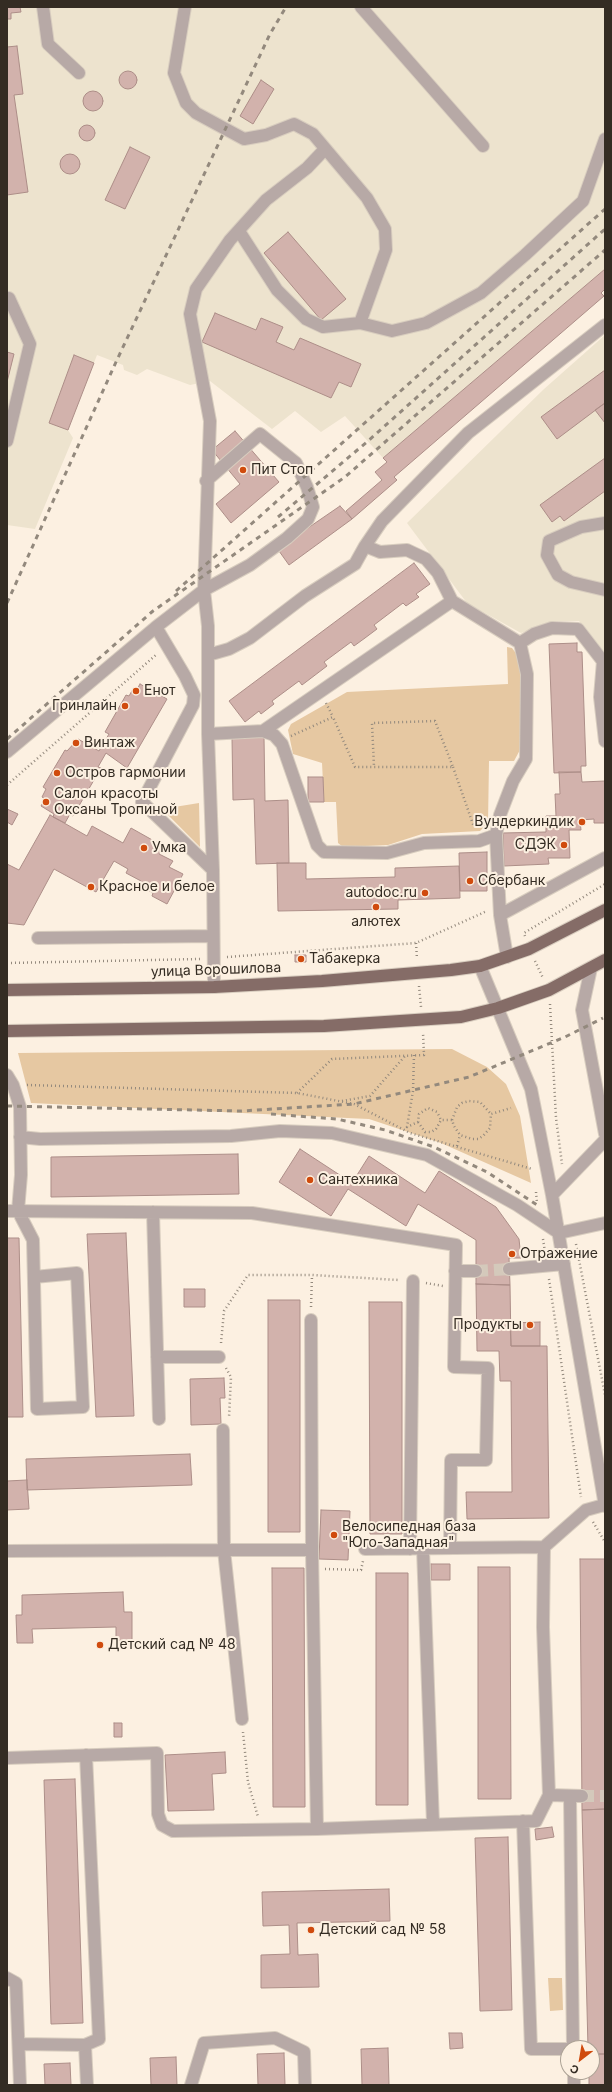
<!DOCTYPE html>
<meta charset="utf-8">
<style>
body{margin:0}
#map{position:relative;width:612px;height:2092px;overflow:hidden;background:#fcf0e1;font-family:Inter,sans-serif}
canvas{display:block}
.frame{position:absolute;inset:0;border:8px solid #342c23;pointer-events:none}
.north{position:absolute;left:560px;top:2040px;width:40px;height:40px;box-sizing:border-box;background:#fcf0e1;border:1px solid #aca295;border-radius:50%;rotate:211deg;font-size:11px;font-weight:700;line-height:16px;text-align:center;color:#342c23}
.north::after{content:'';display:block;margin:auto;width:14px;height:18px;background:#d04b0d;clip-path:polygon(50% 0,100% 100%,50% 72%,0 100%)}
</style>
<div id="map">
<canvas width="612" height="2092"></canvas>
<div class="frame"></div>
<div class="north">С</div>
</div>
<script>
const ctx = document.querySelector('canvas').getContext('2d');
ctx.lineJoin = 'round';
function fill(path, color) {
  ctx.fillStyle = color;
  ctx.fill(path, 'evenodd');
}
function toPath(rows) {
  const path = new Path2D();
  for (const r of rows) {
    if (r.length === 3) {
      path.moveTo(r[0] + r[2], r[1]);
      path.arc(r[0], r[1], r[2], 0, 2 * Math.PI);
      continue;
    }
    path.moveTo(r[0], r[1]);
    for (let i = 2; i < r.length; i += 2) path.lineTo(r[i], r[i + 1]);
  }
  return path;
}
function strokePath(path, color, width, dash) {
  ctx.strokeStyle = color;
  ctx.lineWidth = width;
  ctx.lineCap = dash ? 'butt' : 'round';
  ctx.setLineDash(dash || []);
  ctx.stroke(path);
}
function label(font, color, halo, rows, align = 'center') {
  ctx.font = font + ' Inter,sans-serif';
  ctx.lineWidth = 4;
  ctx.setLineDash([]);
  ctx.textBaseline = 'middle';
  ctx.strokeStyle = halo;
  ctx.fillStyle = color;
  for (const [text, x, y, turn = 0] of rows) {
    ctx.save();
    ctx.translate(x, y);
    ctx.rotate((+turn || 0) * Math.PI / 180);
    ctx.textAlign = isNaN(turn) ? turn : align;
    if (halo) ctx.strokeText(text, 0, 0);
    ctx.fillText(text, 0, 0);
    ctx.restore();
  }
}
fill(toPath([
 [7,7,605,7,605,269,383,458,345,416,321,432,295,411,272,429,210,381,190,385,147,369,137,375,124,370,123,365,97,355,68,430,73,438,35,529,7,525],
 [605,335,605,713,598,647,579,621,556,621,521,633,467,603,407,523,544,389]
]), '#ede3ce');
fill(toPath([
 [507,647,512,648,518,656,521,668,521,748,514,761,489,761,488,823,480,831,422,834,388,845,343,847,338,843,336,802,324,802,322,763,293,754,288,730,291,724,347,692,508,684],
 [199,803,200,847,162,809],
 [452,1049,487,1067,506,1084,520,1116,531,1183,441,1143,369,1119,31,1103,18,1053],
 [548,1978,562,1978,563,2010,550,2011]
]), '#e6c8a2');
const building = toPath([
 [7,7,20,7,21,12,11,13,11,19,7,19,7,7],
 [17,46,23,94,14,95,28,192,7,195,7,47,17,46],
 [128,80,9],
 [261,80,274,89,253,124,240,116,261,80],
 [93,101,10],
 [87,133,8],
 [130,147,150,157,125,209,105,200,130,147],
 [70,164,10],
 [288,232,346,299,321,320,264,253,288,232],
 [605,269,605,289,601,293,604,296,394,477,397,480,352,519,346,511,382,480,375,472,387,462,383,458,605,269],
 [215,313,256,330,261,318,283,327,276,342,294,350,300,338,361,364,351,387,339,382,331,398,202,342,215,313],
 [7,352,14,354,7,382,7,352],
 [74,355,94,363,68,430,49,423,74,355],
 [605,370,605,403,557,439,541,417,605,370],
 [605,403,605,423,595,410,605,403],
 [235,431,279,482,231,523,216,504,240,484,212,450,235,431],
 [605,458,605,491,564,521,560,516,552,522,540,505,605,458],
 [340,506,352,519,289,565,279,551,303,529,305,530,340,506],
 [414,563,430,584,416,594,419,597,406,606,403,603,374,625,377,629,365,638,354,646,351,642,324,662,327,666,302,685,299,681,272,701,274,704,261,714,259,711,245,722,229,701,414,563],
 [577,643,577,652,582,652,586,766,581,766,581,772,554,773,549,644,577,643],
 [140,684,167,699,127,768,106,753,98,767,101,768,73,816,70,814,65,823,53,817,54,814,41,806,45,799,42,797,46,789,43,787,65,750,67,751,78,739,99,751,109,734,105,732,126,695,129,696,133,689,136,691,140,684],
 [264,737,265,801,288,800,289,863,256,864,254,799,233,800,232,738,264,737],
 [559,772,581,772,582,782,605,781,605,823,594,823,594,819,580,820,581,830,569,830,570,858,548,858,549,864,504,866,503,833,546,832,546,816,556,816,555,794,560,794,559,772],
 [308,777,323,777,324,802,308,802,308,777],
 [7,809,18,814,12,825,7,822,7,809],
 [50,815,87,836,92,826,123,843,131,828,163,846,159,854,173,861,169,867,183,874,167,904,152,896,153,893,139,885,141,881,126,873,128,869,114,861,96,892,54,869,24,925,7,923,7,864,19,870,50,815],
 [487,852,487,891,460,891,459,853,487,852],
 [277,863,306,863,306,879,395,877,395,868,459,866,460,898,398,900,398,909,278,911,277,863],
 [295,955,306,955,306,962,295,962,295,955],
 [300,1149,352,1183,369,1156,425,1193,439,1171,496,1207,519,1239,521,1258,509,1258,510,1285,476,1284,476,1240,418,1204,406,1226,348,1189,331,1216,279,1182,300,1149],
 [238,1154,239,1194,51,1197,51,1157,238,1154],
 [126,1233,134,1416,96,1417,87,1234,126,1233],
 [7,1238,19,1238,23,1417,7,1417,7,1238],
 [476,1284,510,1285,511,1346,547,1346,549,1518,467,1519,466,1492,512,1492,511,1381,500,1381,499,1351,477,1351,476,1284],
 [184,1289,205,1289,205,1307,184,1307,184,1289],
 [268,1300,300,1300,300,1532,268,1532,268,1300],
 [369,1302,402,1302,402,1534,370,1534,369,1302],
 [540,1322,540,1346,511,1346,510,1323,540,1322],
 [224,1378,225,1398,220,1398,221,1424,191,1425,190,1379,224,1378],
 [190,1454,192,1485,27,1490,26,1459,190,1454],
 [27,1480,29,1509,7,1510,7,1481,27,1480],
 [321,1510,350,1511,348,1560,319,1559,321,1510],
 [580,1559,605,1559,605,1809,582,1810,580,1559],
 [431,1564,450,1564,450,1580,431,1580,431,1564],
 [478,1567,510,1567,511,1799,478,1799,478,1567],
 [272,1568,304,1568,305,1807,273,1807,272,1568],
 [376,1573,408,1573,408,1805,376,1805,376,1573],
 [123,1592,124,1612,132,1612,132,1640,116,1641,116,1627,32,1629,33,1643,17,1643,16,1615,22,1615,22,1595,123,1592],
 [114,1723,122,1723,122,1737,114,1737,114,1723],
 [225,1752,226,1773,212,1774,214,1810,168,1811,165,1755,225,1752],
 [75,1779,83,2023,51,2024,44,1780,75,1779],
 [605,1809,605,2054,592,2054,592,2048,588,2048,582,1810,605,1809],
 [552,1827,554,1837,536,1840,535,1829,552,1827],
 [508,1837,512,2010,480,2011,475,1838,508,1837],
 [389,1889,390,1921,297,1923,298,1955,318,1954,319,1987,261,1988,261,1955,290,1954,289,1925,263,1926,262,1892,389,1889],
 [449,2033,462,2033,463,2048,450,2049,449,2033],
 [388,2048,389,2085,362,2085,361,2049,388,2048],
 [284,2053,285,2085,258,2085,257,2054,284,2053],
 [592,2054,605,2054,605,2085,589,2085,589,2072,592,2072,592,2054],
 [176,2057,177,2085,151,2085,150,2058,176,2057],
 [70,2063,71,2085,45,2085,44,2064,70,2063]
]);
fill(building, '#d2b2ac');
strokePath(building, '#ad8e88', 1);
strokePath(toPath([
 [476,1271,509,1269],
 [582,1796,605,1796]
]), '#d4c9bb', 12, [12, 6]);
const minor = toPath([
 [43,7,48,44,79,73],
 [185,7,174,73,186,103,196,113,244,139,266,135,294,124,313,134,367,198,385,229,386,250,360,323],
 [361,7,483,146],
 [239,231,277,290,306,319,323,327,360,323,392,331,426,323,481,293,525,255,583,201,605,139],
 [7,441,30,344,9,298],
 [206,481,260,434,296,463,307,487,313,507,308,519,287,538,250,565,204,590,208,626,208,734,213,870,214,987],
 [605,523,581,527,549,541,547,555,558,575,571,582,605,590],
 [365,546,380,552,407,550,426,559,438,573,452,601,520,643,527,674,526,759,513,781,500,815,496,835,500,915,507,957],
 [156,627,185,676,194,695,193,705,142,802,213,870],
 [520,643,534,634,552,628,578,629,605,664],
 [208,655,229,649,250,638,305,596,355,564,365,546,382,521,468,433,605,325],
 [603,661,600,697,605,741],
 [263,731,452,601],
 [208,734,263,731,274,735,282,744,317,845,324,852,387,853,424,843,479,841,496,835],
 [7,752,156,627,204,590,210,421,190,314,196,289,230,240,266,200,307,168,325,149],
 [500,915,605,858],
 [38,938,213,936],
 [480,966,531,1089,552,1195,605,1506],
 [591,968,582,1010,605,1134],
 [7,1075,13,1085,20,1107,21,1175,18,1211,33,1240,37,1409,83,1407,77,1273,34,1277],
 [20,1137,40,1139,231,1136,280,1131,332,1133,427,1155,517,1205,559,1233,605,1223],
 [552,1195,605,1140],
 [7,1211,252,1213,456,1245,454,1367,488,1368,486,1460,451,1460,450,1548],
 [153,1212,159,1419],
 [509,1269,564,1264],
 [455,1271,476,1271],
 [157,1357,219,1357],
 [223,1430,224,1550,312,1550],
 [544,1547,543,1627,549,1795],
 [365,1549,544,1547,586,1510,604,1505],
 [410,1549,413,1281],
 [423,1549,433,1824],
 [7,1551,224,1550,242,1719],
 [86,1755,99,2039,85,2045,87,2085],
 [7,1758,157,1753,158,1814,162,1825,173,1831,317,1829,312,1550,311,1320],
 [570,1796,573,2048],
 [523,1821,531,2049,568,2049],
 [317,1829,536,1821,549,1795,582,1796],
 [7,1978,16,1983,20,2085],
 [19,2044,85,2045],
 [574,2072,574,2085],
 [191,2085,204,2043,275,2038,304,2052,305,2085]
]);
const major = toPath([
 [7,990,214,987,322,981,451,970,480,966,529,949,605,910],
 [7,1031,324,1026,461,1017,498,1008,549,990,605,960]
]);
strokePath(minor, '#d8cdbf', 14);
strokePath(major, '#d8cdbf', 14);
strokePath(toPath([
 [326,703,333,717],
 [291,736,333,717,355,767,453,767,435,721,372,723,374,767],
 [453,767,474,827],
 [7,785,157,654],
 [525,936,524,933,605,884],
 [416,943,417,959],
 [227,957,416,943,487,911],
 [535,961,543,978],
 [7,963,200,959],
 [419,986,421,1007],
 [550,1004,556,1118,562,1164],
 [414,1055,413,1091,407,1127,418,1122,419,1114,428,1108,437,1112,441,1120,452,1120,454,1126,460,1135,472,1139,478,1139,483,1136,490,1128,491,1114,511,1108],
 [27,1085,297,1093,354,1104,410,1133,532,1169],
 [297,1093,332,1059,424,1055,423,1032],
 [342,1101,370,1096,405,1056],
 [452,1120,457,1107,462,1103,469,1101,480,1102,491,1114],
 [418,1122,425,1132,431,1132,436,1129,441,1120],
 [457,1146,460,1135],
 [536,1192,537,1203],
 [543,1239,545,1252],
 [576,1244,605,1395],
 [549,1279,581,1497],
 [426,1283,443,1286],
 [311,1307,312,1275],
 [221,1343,224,1311,248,1275,312,1275,399,1280],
 [226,1368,231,1377,229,1418],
 [593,1522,605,1542],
 [325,1569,361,1570,363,1561],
 [243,1732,248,1782,258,1817]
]), '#93897d', 2.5, [1, 3]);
strokePath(minor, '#b7a9a6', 12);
strokePath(major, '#856c67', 12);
strokePath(toPath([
 [278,517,368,441,605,229],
 [176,591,605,209],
 [7,603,116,362,270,34,286,7],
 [7,739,153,611,345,477,605,250],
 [7,1106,241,1111,354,1104,469,1077,565,1037,603,1018],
 [271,1114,337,1119,385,1130,434,1147,487,1172,537,1205]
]), '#93897d', 3, [5, 5]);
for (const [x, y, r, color] of [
 [243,470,4,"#d04b0d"],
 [136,691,4,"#d04b0d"],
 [125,706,4,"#d04b0d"],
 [76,743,4,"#d04b0d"],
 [57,773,4,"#d04b0d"],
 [46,802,4,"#d04b0d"],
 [582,822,4,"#d04b0d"],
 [564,845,4,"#d04b0d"],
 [144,848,4,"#d04b0d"],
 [470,881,4,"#d04b0d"],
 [91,887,4,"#d04b0d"],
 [425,893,4,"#d04b0d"],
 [376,907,4,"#d04b0d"],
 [301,959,4,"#d04b0d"],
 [310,1180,4,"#d04b0d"],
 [512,1254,4,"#d04b0d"],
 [530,1325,4,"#d04b0d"],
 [334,1535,4,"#d04b0d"],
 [100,1645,4,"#d04b0d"],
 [311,1930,4,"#d04b0d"]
]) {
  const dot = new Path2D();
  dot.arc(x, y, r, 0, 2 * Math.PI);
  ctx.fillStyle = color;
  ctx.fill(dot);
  strokePath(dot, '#fcf0e1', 1.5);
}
label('14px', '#342c23', '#fcf0e1', [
 ["Пит Стоп",251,470],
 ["Енот",144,691],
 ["Гринлайн",117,706,"right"],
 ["Винтаж",84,743],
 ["Остров гармонии",65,773],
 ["Салон красоты",54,794],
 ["Оксаны Тропиной",54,810],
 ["Вундеркиндик",574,822,"right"],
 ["СДЭК",556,845,"right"],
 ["Умка",152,848],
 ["Сбербанк",478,881],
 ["Красное и белое",99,887],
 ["autodoc.ru",417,893,"right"],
 ["алютех",376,922,"center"],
 ["Табакерка",309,959],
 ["Сантехника",318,1180],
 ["Отражение",520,1254],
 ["Продукты",522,1325,"right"],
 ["Велосипедная база",342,1527],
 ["\"Юго-Западная\"",342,1543],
 ["Детский сад № 48",108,1645],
 ["Детский сад № 58",319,1930]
], 'left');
label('14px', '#342c23', '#fcf0e1', [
 ["улица Ворошилова",216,970,-2]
]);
</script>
